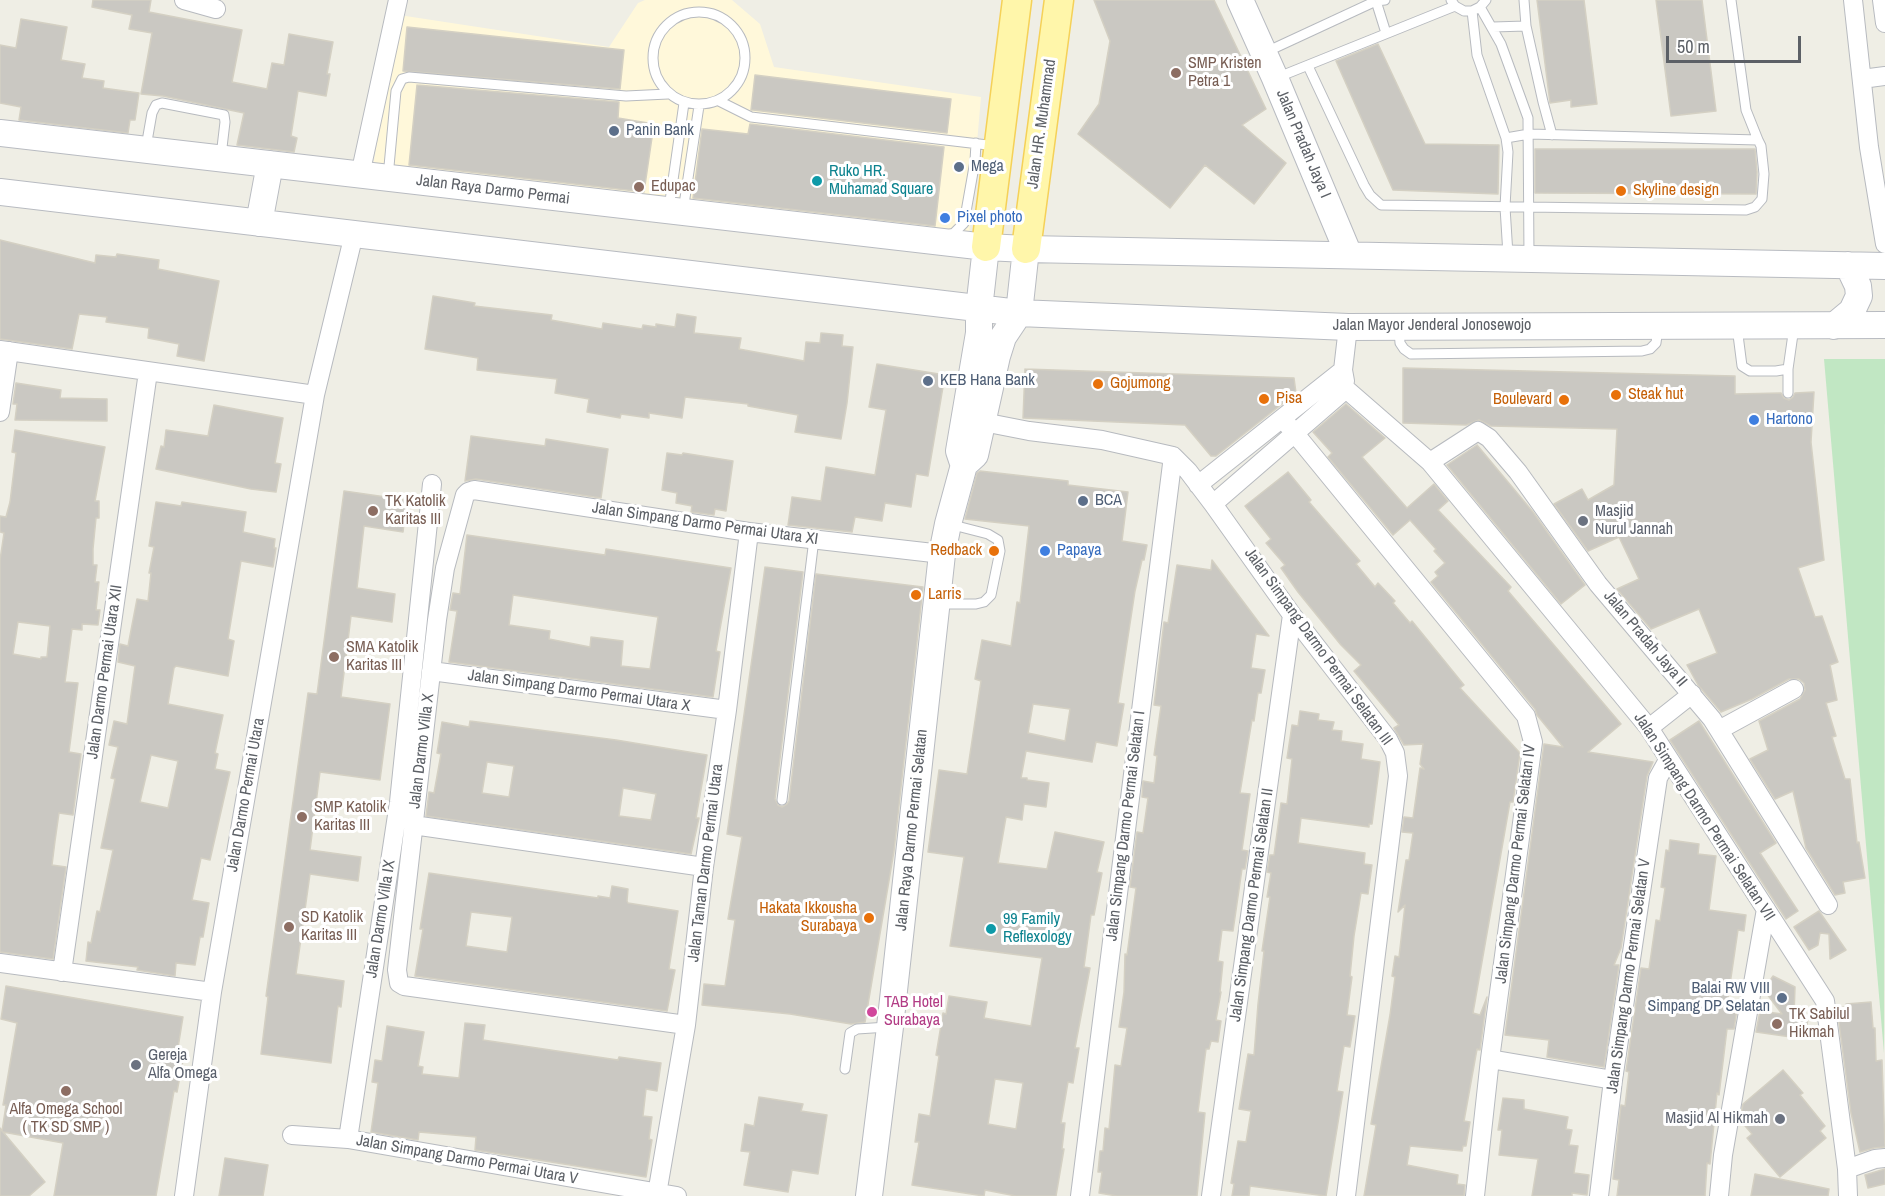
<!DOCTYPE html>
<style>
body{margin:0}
#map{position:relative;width:1885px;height:1196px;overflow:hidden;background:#efeee5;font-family:"Archivo Narrow",sans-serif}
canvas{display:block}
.scale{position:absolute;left:1666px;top:36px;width:135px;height:27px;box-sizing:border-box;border:3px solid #5c6066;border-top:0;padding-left:8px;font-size:18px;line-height:21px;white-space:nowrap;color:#5c6066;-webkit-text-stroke:4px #fff;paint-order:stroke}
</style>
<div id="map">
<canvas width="1885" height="1196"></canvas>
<div class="scale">50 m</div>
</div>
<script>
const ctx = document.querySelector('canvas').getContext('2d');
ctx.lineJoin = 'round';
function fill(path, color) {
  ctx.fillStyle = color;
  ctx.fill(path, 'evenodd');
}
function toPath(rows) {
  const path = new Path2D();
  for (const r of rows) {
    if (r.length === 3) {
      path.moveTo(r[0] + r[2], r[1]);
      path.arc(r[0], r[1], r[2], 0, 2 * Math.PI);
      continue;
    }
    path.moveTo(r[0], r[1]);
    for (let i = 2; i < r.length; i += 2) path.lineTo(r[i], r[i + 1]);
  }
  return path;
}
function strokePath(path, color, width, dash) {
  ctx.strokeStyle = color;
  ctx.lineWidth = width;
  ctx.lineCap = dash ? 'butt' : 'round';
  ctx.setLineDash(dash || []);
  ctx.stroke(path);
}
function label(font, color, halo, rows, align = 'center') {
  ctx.font = font + ' "Archivo Narrow",sans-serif';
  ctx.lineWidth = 6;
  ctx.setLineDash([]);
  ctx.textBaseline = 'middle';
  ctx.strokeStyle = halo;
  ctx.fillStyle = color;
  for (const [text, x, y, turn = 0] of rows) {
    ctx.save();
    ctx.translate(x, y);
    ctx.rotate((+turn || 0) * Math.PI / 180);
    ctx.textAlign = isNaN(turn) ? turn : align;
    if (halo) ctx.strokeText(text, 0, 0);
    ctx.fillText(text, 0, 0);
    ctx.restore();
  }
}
fill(toPath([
 [645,0,732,0,760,24,774,67,981,97,968,246,371,178,399,15,609,47,638,3]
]), '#fff8da');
fill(toPath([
 [1824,359,1885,359,1884,1053]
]), '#c1e7c3');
const building = toPath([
 [93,0,151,0,149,12,242,30,232,82,267,89,272,63,284,65,289,34,333,42,327,74,330,74,326,96,298,91,291,136,297,138,294,152,237,145,244,113,163,96,141,94,152,33,129,29,132,15,92,7,93,0],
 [1094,0,1214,0,1266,109,1242,125,1286,163,1254,204,1205,165,1170,208,1078,134,1099,104,1110,41,1094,0],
 [1537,0,1584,0,1597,104,1571,107,1571,100,1550,103,1537,0],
 [1656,0,1702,0,1716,111,1671,116,1656,0],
 [21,19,67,27,61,60,85,64,82,78,104,81,103,88,139,93,135,120,130,120,128,133,19,120,21,107,0,103,0,45,16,48,21,19],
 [407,27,624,50,620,89,403,71,407,27],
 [1378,44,1425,144,1499,145,1498,194,1393,190,1336,61,1378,44],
 [755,75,951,99,947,133,753,110,751,110,755,75],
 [417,85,619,102,618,118,654,124,644,192,409,165,417,85],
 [750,124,944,147,935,226,693,198,702,129,748,134,750,124],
 [1535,149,1755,149,1757,172,1756,194,1535,193,1535,149],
 [0,240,95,263,96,255,116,257,117,254,159,260,158,269,219,281,204,361,177,356,179,344,148,338,149,328,106,322,107,317,79,314,72,349,0,339,0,240],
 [433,296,475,303,474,306,552,315,551,320,602,329,603,323,642,329,643,325,656,327,656,324,675,327,677,314,696,317,694,333,741,338,739,349,804,361,806,342,820,343,821,333,843,335,842,346,853,347,847,403,841,439,795,432,798,415,748,406,748,404,685,397,682,418,649,413,649,418,621,414,620,418,587,412,589,399,555,393,557,379,477,370,478,358,425,349,433,296],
 [877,364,945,375,928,476,916,474,911,507,885,503,882,521,855,517,852,532,788,525,792,497,821,501,826,467,875,475,886,410,869,407,877,364],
 [1403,368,1735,376,1735,394,1781,393,1784,398,1789,400,1793,397,1795,393,1814,392,1811,442,1824,560,1798,568,1815,617,1822,616,1838,662,1830,665,1837,700,1826,703,1836,736,1832,737,1845,779,1850,779,1857,843,1859,842,1865,878,1843,882,1845,893,1835,895,1806,848,1793,791,1775,799,1750,759,1768,750,1759,721,1800,699,1805,690,1804,683,1799,679,1789,679,1752,699,1721,712,1698,685,1687,665,1717,653,1699,609,1651,629,1617,589,1639,579,1619,537,1588,551,1554,504,1582,489,1588,500,1614,485,1617,429,1491,426,1479,420,1466,425,1403,423,1403,368],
 [1025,369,1294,378,1296,393,1216,456,1211,456,1185,425,1023,418,1025,369],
 [16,383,61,390,60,398,107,399,107,421,15,420,17,404,13,404,16,383],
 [1346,404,1385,438,1362,457,1407,508,1434,484,1448,501,1438,510,1511,587,1508,591,1621,724,1588,752,1653,762,1647,776,1621,948,1614,965,1619,965,1604,1067,1547,1057,1549,1040,1505,1035,1544,744,1563,747,1537,715,1535,709,1431,582,1438,576,1435,572,1445,563,1434,551,1436,549,1410,520,1393,535,1328,457,1332,453,1313,432,1346,404],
 [214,405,283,418,275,463,281,464,276,492,251,489,156,469,161,446,164,447,166,430,208,436,214,405],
 [15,430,105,447,95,501,99,501,99,518,96,518,93,549,93,565,97,565,95,582,99,582,96,610,100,610,98,625,82,624,82,630,72,629,65,682,78,683,69,752,81,754,73,815,59,813,55,841,52,865,66,867,53,959,0,952,0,560,4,533,0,532,0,516,6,517,10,502,16,453,12,452,15,430],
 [18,622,50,626,47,657,41,657,41,659,13,654,18,622],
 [471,436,545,446,546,439,608,449,601,498,476,479,465,481,471,436],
 [1477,445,1533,512,1585,585,1561,604,1447,465,1477,445],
 [667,453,682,455,683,453,733,461,726,511,715,509,714,515,691,512,692,506,676,503,677,493,662,490,667,453],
 [980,471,1068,481,1068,485,1128,492,1122,541,1147,545,1144,560,1142,560,1135,591,1126,650,1118,703,1124,704,1117,746,1096,742,1092,762,1026,751,1021,778,1027,778,1027,780,1049,783,1046,807,1024,804,1022,820,1006,817,998,863,1047,869,1055,832,1104,842,1097,872,1102,873,1094,915,1091,915,1084,967,1090,968,1075,1048,1079,1048,1073,1083,1068,1082,1061,1123,1065,1123,1062,1149,1064,1149,1056,1196,1016,1196,985,1190,984,1196,912,1185,919,1142,915,1142,919,1114,930,1116,939,1056,936,1055,943,1013,946,1014,949,996,987,1002,984,1018,1031,1026,1042,958,950,946,964,857,928,852,939,770,967,774,981,681,975,679,982,640,1011,646,1017,602,1020,603,1029,526,965,519,977,473,980,471],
 [1033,704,1070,709,1065,741,1028,733,1033,704],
 [995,1079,1023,1083,1016,1129,988,1124,995,1079],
 [1288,472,1311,500,1309,502,1360,561,1356,564,1375,587,1378,583,1395,601,1393,603,1410,623,1412,621,1464,685,1460,688,1520,753,1513,802,1510,802,1473,1013,1480,1015,1487,997,1480,1050,1477,1049,1464,1121,1470,1122,1466,1146,1463,1146,1462,1151,1410,1146,1407,1165,1458,1175,1457,1184,1465,1185,1464,1196,1364,1196,1376,1125,1371,1124,1390,1015,1395,977,1392,976,1395,956,1399,957,1405,905,1398,912,1406,860,1409,860,1413,833,1402,832,1404,817,1413,818,1420,768,1424,769,1420,764,1423,744,1404,745,1394,728,1399,725,1354,671,1361,665,1341,645,1298,592,1281,568,1285,565,1266,543,1271,539,1245,506,1288,472],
 [344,491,407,500,403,532,364,526,357,588,395,594,392,622,351,616,341,697,390,704,380,780,320,772,310,850,361,857,358,881,310,874,296,974,344,981,341,1007,338,1006,331,1063,261,1054,268,997,266,996,308,693,317,694,344,491],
 [156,502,181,506,182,502,246,512,243,532,275,539,274,548,276,548,273,567,241,561,228,639,234,641,228,676,176,666,174,668,168,704,223,715,215,753,218,754,215,769,230,772,210,860,201,858,192,900,209,903,203,937,200,937,195,965,176,963,175,976,137,970,138,967,86,961,88,942,91,943,97,911,100,912,113,850,101,848,115,779,111,778,118,747,109,745,114,721,127,724,135,666,118,662,120,644,128,646,137,599,148,601,151,573,149,573,154,547,149,546,156,502],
 [151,755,178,761,168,808,140,802,151,755],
 [467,535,605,555,606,549,731,568,716,651,720,652,713,697,449,662,457,611,450,610,453,593,460,594,467,535],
 [513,595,658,617,650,669,621,666,623,641,591,637,590,647,549,639,550,631,509,625,513,595],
 [1212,560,1269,636,1256,634,1251,668,1265,670,1261,693,1258,693,1254,721,1252,720,1240,793,1250,794,1242,850,1248,851,1245,869,1242,869,1233,931,1222,930,1218,961,1223,962,1220,992,1221,992,1216,1020,1221,1021,1218,1042,1211,1041,1209,1049,1206,1049,1198,1112,1205,1113,1197,1196,1117,1196,1099,1193,1102,1172,1098,1172,1100,1151,1103,1151,1105,1128,1109,1129,1115,1065,1121,1066,1127,1028,1119,1027,1124,992,1125,954,1127,955,1136,888,1130,887,1137,832,1143,833,1148,798,1142,797,1143,781,1154,783,1157,756,1154,755,1161,706,1154,705,1164,622,1168,623,1177,565,1211,570,1212,560],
 [765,567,803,572,775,799,778,805,782,807,787,804,789,801,816,574,923,587,894,851,865,1022,851,1024,790,1014,702,1005,704,984,725,986,735,920,728,919,742,837,727,834,765,567],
 [1300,711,1319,714,1318,720,1334,722,1332,730,1342,731,1341,741,1363,744,1361,759,1380,762,1372,824,1369,824,1369,827,1301,818,1298,843,1365,853,1364,864,1372,865,1368,894,1361,893,1354,936,1350,976,1352,977,1347,1015,1355,1016,1350,1047,1344,1046,1337,1091,1343,1092,1326,1196,1250,1186,1249,1196,1232,1196,1234,1184,1231,1183,1238,1141,1246,1142,1251,1111,1239,1109,1248,1054,1254,1055,1258,1004,1264,951,1262,951,1270,897,1267,897,1271,873,1267,872,1270,855,1274,855,1281,803,1287,804,1292,759,1287,758,1292,725,1298,726,1300,711],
 [470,721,616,740,707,755,696,818,699,818,691,854,426,816,429,792,434,793,441,754,437,753,442,722,469,727,470,721],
 [487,762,514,766,509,797,482,793,487,762],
 [623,788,656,794,651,820,619,816,623,788],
 [1699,721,1776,843,1760,853,1798,911,1786,919,1670,740,1699,721],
 [1670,840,1699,844,1698,854,1716,856,1709,910,1746,915,1744,931,1738,930,1728,998,1730,998,1729,1007,1737,1009,1734,1029,1727,1029,1719,1095,1717,1093,1710,1164,1707,1163,1705,1196,1617,1196,1619,1180,1613,1179,1621,1105,1625,1106,1629,1072,1626,1071,1641,968,1649,969,1656,920,1660,921,1665,888,1661,887,1666,850,1669,851,1670,840],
 [429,873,598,898,598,896,610,898,612,886,628,889,627,901,628,903,678,911,669,969,675,970,667,1011,415,976,423,929,420,929,429,873],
 [471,912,512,917,507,952,466,946,471,912],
 [1819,911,1846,950,1830,959,1829,934,1820,933,1818,945,1809,950,1794,927,1819,911],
 [1773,976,1795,987,1794,1016,1808,1018,1805,1039,1756,1032,1760,1011,1782,1014,1764,990,1773,976],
 [6,986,183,1017,177,1054,184,1055,177,1092,174,1091,156,1196,54,1196,63,1143,3,1132,45,1182,29,1196,0,1196,0,1128,2,1131,6,1105,3,1105,17,1023,1,1019,6,986],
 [1871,1002,1873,1028,1875,1028,1876,1061,1882,1060,1885,1147,1874,1148,1860,1152,1851,1113,1837,1008,1846,1007,1846,1004,1871,1002],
 [465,1023,485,1025,483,1040,618,1060,619,1057,661,1063,657,1091,646,1089,643,1116,652,1117,649,1139,652,1140,646,1177,475,1150,476,1137,419,1132,418,1140,371,1132,378,1083,372,1082,375,1060,382,1061,387,1026,424,1032,418,1066,423,1067,422,1074,459,1078,465,1023],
 [1783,1070,1803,1093,1800,1095,1825,1126,1820,1131,1826,1138,1780,1177,1747,1138,1752,1134,1740,1120,1743,1104,1783,1070],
 [759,1097,803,1104,801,1111,827,1115,818,1174,792,1170,788,1192,744,1185,750,1152,741,1151,745,1124,754,1126,759,1097],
 [1503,1098,1524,1100,1524,1109,1568,1117,1566,1129,1572,1130,1569,1145,1578,1146,1574,1173,1589,1175,1587,1195,1572,1193,1572,1196,1532,1196,1538,1159,1499,1155,1502,1130,1498,1130,1503,1098],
 [225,1158,268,1165,263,1196,219,1196,225,1158],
 [1885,1169,1885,1184,1868,1188,1865,1175,1885,1169],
 [1755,1174,1829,1189,1828,1196,1751,1196,1755,1174]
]);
fill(building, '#cac8c2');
strokePath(building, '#d4d0c3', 1.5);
const lane = toPath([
 [1451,0,1455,6,1464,11,1472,11,1480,7,1486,0],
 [1524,0,1526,26,1543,102,1552,135],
 [1376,1,1386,33],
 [1480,7,1501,44,1528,118,1529,258],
 [1472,11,1477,55,1506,138,1508,152,1505,207,1508,255],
 [699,58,46],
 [1493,27,1526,26],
 [1266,52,1376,1,1385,0],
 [1308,66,1364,185,1370,195,1381,205,1746,210,1755,207,1762,199,1764,174,1761,146,1758,140],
 [1276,78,1455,6],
 [719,101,751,117,996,146],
 [1506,138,1529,134,1567,135,1758,140,1746,110,1731,0],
 [146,147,152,113,156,105,162,103,224,115,225,122,221,156],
 [388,177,396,91,402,79,409,77,626,96,668,94],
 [669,208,684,103],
 [683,211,699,106],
 [947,235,954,233,964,223,975,161,976,143],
 [1737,327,1742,366,1750,371,1776,371,1788,369],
 [1399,330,1400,343,1404,349,1411,354,1642,351,1650,349,1656,343,1658,328],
 [1788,393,1788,369,1794,327],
 [939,604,976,604,984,602,991,595,1000,551,998,540,988,534,949,524],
 [782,800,814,539],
 [845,1069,850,1033,857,1029,888,1027]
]);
const street = toPath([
 [184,0,216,9],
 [1853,0,1869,147,1885,244],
 [1882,0,1885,23],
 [1862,79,1885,76],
 [360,175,398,0],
 [0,350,315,395],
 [1345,381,1343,370,1348,327],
 [1346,389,1430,462,1649,728,1825,1001,1847,1169,1848,1196],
 [0,412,9,351],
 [1283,419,1526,716,1533,742,1490,1059,1475,1196],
 [983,422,1029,431,1102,440,1173,456,1188,471,1213,504,1292,615,1388,739,1395,753,1398,776,1346,1196],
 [1430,462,1478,431,1489,438,1518,472,1598,584,1712,719,1828,905],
 [1198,485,1343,370],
 [1213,504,1346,389],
 [431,671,727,710],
 [1649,728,1692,694],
 [1719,730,1794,689],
 [413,825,704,867],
 [0,963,212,992],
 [62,972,148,372],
 [686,1025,404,986,399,983,397,970,437,620,445,568,465,495,468,492,474,490,749,532,942,554],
 [1490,1059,1613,1080],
 [292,1135,348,1139,677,1196],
 [348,1139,399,802,432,484],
 [1847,1169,1875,1159,1885,1158],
 [657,1194,686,1025,704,867,727,710,749,532],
 [184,1196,212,992,315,395,354,234],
 [1080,1196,1173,456],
 [1211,1196,1292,615],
 [1599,1196,1613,1080,1658,778,1668,760],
 [1719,1196,1723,1155,1766,909]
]);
const secondary = toPath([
 [1240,0,1275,78,1349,255],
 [0,133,986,247,1026,249,1885,266],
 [0,192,1019,313,1348,327,1885,325],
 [259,223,270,164],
 [1834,326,1852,311,1859,296,1858,286,1848,265],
 [963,463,959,451,979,333,979,309,986,247],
 [869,1196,890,1027,942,554,948,524,964,465,975,455,997,356,1003,337,1019,313,1026,249]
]);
const primary = toPath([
 [986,247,1017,0],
 [1026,249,1059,0]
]);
strokePath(lane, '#b7babf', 11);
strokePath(street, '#b7babf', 20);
strokePath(secondary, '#b8bbc1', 28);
strokePath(primary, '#f5d158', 31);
strokePath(lane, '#fff', 9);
strokePath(street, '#fff', 18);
strokePath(secondary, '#fff', 26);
strokePath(primary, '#fff6aa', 28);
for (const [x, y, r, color] of [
 [1176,73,6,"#8d6e63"],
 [614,131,6,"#5c6f8a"],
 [959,167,6,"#5c6f8a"],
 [817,181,6,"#0f9aa8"],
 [639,187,6,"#8d6e63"],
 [1621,191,6,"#e8710a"],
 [945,218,6,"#3f7fe0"],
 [928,381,6,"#5c6f8a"],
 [1098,384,6,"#e8710a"],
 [1616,395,6,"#e8710a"],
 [1264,399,6,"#e8710a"],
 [1564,400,6,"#e8710a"],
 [1754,420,6,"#3f7fe0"],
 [1083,501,6,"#5c6f8a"],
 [373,511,6,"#8d6e63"],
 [1583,521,6,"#6b7280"],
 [994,551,6,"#e8710a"],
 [1045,551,6,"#3f7fe0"],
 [916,595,6,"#e8710a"],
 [334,657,6,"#8d6e63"],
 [302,817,6,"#8d6e63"],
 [869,918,6,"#e8710a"],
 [289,927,6,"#8d6e63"],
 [991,929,6,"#0f9aa8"],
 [1782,998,6,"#5c6f8a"],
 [872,1012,6,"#d1479c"],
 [1777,1024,6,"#8d6e63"],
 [136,1065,6,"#6b7280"],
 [66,1091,6,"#8d6e63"],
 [1780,1119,6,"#6b7280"]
]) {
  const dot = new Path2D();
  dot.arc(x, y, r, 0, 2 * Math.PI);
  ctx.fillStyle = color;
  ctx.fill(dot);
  strokePath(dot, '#fff', 2);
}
label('16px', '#785e54', '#fff', [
 ["SMP Kristen",1188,64],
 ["Petra 1",1188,82],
 ["Edupac",651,187],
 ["TK Katolik",385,502],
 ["Karitas III",385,520],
 ["SMA Katolik",346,648],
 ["Karitas III",346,666],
 ["SMP Katolik",314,808],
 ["Karitas III",314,826],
 ["SD Katolik",301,918],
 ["Karitas III",301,936],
 ["TK Sabilul",1789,1015],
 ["Hikmah",1789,1033],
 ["Alfa Omega School",66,1110,"center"],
 ["( TK SD SMP )",66,1128,"center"]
], 'left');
label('16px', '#5c6066', '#fff', [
 ["Jalan HR. Muhammad",1042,124,-82],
 ["Jalan Pradah Jaya I",1303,144,67],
 ["Jalan Raya Darmo Permai",493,190,7],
 ["Jalan Mayor Jenderal Jonosewojo",1432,326],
 ["Jalan Simpang Darmo Permai Utara XI",705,524,8],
 ["Jalan Pradah Jaya II",1645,639,50],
 ["Jalan Simpang Darmo Permai Selatan III",1318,647,54],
 ["Jalan Darmo Permai Utara XII",105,672,-82],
 ["Jalan Simpang Darmo Permai Utara X",579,691,8],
 ["Jalan Darmo Villa X",422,751,-83],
 ["Jalan Darmo Permai Utara",246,795,-80],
 ["Jalan Simpang Darmo Permai Selatan VII",1704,817,57],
 ["Jalan Simpang Darmo Permai Selatan I",1126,826,-83],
 ["Jalan Raya Darmo Permai Selatan",912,830,-84],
 ["Jalan Taman Darmo Permai Utara",706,863,-83],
 ["Jalan Simpang Darmo Permai Selatan IV",1516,864,-83],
 ["Jalan Simpang Darmo Permai Selatan II",1252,905,-82],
 ["Jalan Darmo Villa IX",381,919,-81],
 ["Jalan Simpang Darmo Permai Selatan V",1629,976,-82],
 ["Jalan Simpang Darmo Permai Utara V",467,1160,10]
]);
label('16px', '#4e5e75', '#fff', [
 ["Panin Bank",626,131],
 ["Mega",971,167],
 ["KEB Hana Bank",940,381],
 ["BCA",1095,501],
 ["Balai RW VIII",1770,989,"right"],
 ["Simpang DP Selatan",1770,1007,"right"]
], 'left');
label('16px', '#0d838f', '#fff', [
 ["Ruko HR.",829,172],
 ["Muhamad Square",829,190],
 ["99 Family",1003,920],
 ["Reflexology",1003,938]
], 'left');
label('16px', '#c56008', '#fff', [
 ["Skyline design",1633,191],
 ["Gojumong",1110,384],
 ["Steak hut",1628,395],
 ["Pisa",1276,399],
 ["Boulevard",1552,400,"right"],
 ["Redback",982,551,"right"],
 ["Larris",928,595],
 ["Hakata Ikkousha",857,909,"right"],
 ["Surabaya",857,927,"right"]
], 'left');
label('16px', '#366cbe', '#fff', [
 ["Pixel photo",957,218],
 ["Hartono",1766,420],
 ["Papaya",1057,551]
], 'left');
label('16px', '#5b616d', '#fff', [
 ["Masjid",1595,512],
 ["Nurul Jannah",1595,530],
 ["Gereja",148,1056],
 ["Alfa Omega",148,1074],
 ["Masjid Al Hikmah",1768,1119,"right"]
], 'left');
label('16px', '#b23c85', '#fff', [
 ["TAB Hotel",884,1003],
 ["Surabaya",884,1021]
], 'left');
</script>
